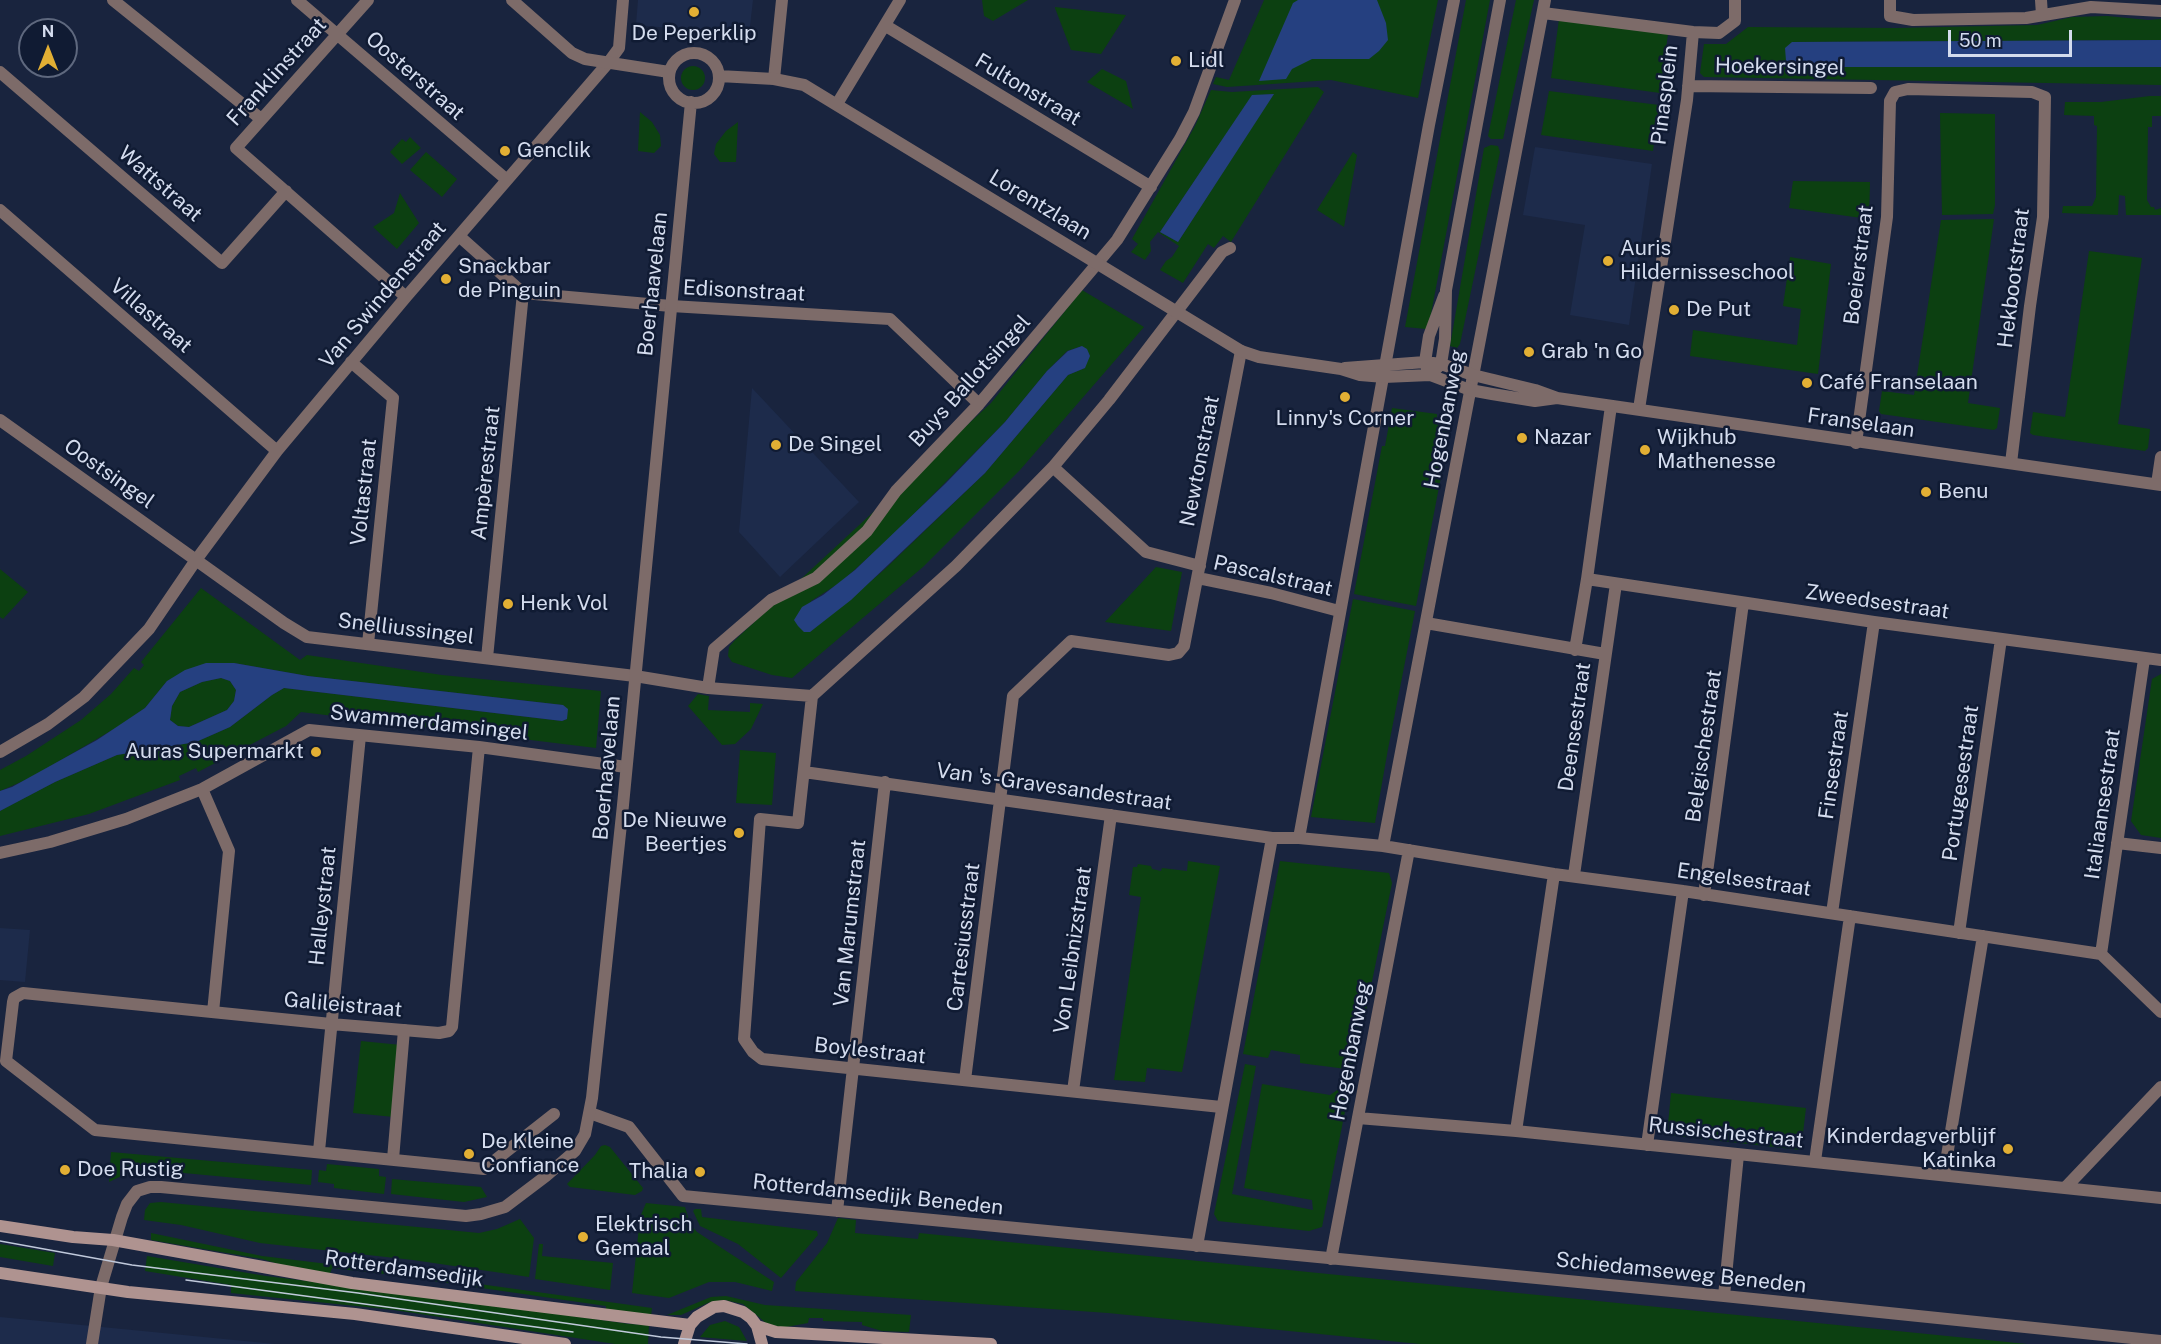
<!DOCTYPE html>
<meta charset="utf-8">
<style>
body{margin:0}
#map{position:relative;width:2161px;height:1344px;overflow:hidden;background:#19243e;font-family:"Public Sans",sans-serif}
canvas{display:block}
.north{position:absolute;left:18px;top:18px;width:60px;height:60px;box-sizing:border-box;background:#101b33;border:2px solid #5e687e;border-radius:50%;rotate:0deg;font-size:16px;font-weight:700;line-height:24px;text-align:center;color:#d4dcee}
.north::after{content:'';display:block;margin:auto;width:21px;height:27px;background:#e2af34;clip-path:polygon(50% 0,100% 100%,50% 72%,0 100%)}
.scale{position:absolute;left:1948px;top:30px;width:124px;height:27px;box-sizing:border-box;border:3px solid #d4dcee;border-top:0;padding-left:8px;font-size:18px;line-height:21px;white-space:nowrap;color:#d4dcee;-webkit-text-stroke:4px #101b33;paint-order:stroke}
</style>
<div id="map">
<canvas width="2161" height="1344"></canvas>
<div class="north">N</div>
<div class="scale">50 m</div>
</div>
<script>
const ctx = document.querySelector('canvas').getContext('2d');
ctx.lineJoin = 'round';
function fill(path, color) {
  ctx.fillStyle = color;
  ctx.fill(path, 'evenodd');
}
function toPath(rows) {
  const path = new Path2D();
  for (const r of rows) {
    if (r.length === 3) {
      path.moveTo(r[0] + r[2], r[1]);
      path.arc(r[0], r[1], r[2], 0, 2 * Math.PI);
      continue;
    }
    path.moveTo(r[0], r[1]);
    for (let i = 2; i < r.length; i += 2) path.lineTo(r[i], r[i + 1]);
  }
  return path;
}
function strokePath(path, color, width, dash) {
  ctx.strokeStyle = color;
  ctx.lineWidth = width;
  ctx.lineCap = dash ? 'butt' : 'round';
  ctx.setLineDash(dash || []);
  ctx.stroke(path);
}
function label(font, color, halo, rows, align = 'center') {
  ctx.font = font + ' "Public Sans",sans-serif';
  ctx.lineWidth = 5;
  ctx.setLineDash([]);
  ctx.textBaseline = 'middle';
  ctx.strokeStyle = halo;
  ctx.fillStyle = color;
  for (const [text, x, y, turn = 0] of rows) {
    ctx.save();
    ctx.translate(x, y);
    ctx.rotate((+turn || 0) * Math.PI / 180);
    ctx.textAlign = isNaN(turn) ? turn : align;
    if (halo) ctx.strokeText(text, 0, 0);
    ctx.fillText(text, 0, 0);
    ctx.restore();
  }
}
fill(toPath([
 [638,0,753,0,749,35,636,25],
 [1535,147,1652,164,1629,325,1570,315,1585,225,1523,215],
 [752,388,859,502,780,577,739,532],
 [0,928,30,930,25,982,0,980],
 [0,1317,275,1344,0,1344]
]), '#1d2b4b');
fill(toPath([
 [982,0,1028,0,993,21,984,16],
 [1264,0,1438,0,1418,98,1331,80,1227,87,1213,84,1216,77,1229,80],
 [1466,0,1490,0,1431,314,1426,329,1405,327],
 [1516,0,1534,0,1503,139,1491,139,1488,136],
 [1055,8,1055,7,1126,15,1101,54,1071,50],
 [2107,16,2148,20,2161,19,2161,40,1792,42,1792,67,2161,67,2161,85,1704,77,1700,73,1704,44,1726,44,1748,27,1896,28,2037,25,2072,17],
 [1559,19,1668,34,1660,93,1551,78],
 [693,78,12],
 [1102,69,1126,81,1133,109,1087,82],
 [1318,87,1324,92,1231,242,1223,236,1214,248,1208,244,1183,283,1160,270,1166,261,1172,257,1179,246,1158,232,1150,242,1151,251,1145,260,1131,252,1138,244,1132,239,1195,126,1211,90,1232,92],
 [1273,94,1178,242,1160,232,1252,96],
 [1549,91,1659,105,1653,151,1541,135],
 [2150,96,2161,96,2161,116,2152,116,2152,127,2148,127,2147,200,2151,207,2154,207,2155,210,2161,208,2161,215,2126,215,2125,196,2119,195,2118,215,2062,213,2063,206,2092,206,2096,197,2097,126,2094,125,2094,116,2064,115,2065,102,2101,102],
 [640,112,652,122,660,135,661,146,654,153,638,151],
 [1940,113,1995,114,1995,205,1993,214,1942,215],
 [738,122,736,162,720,162,714,154,716,144,726,131],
 [410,137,421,148,402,164,390,152,402,139,406,142],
 [1491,145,1498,146,1500,152,1460,344,1457,348,1450,346,1484,148],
 [426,152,457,179,442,197,410,170],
 [1353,152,1357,155,1344,227,1317,210],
 [1793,181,1870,182,1869,219,1789,208],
 [400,193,419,223,397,249,373,227,394,213],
 [1994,219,1968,403,2000,408,1997,428,1994,430,1881,414,1879,411,1882,391,1914,395,1941,220],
 [2089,251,2142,258,2118,424,2150,429,2148,448,2145,451,2033,435,2030,433,2033,412,2065,417],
 [1790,257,1831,264,1818,374,1690,356,1693,330,1797,345,1801,309,1783,306],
 [1082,290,1144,327,1020,470,923,567,792,678,772,675,732,662,728,656,729,647,735,640,991,403],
 [1082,346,1085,368,1068,375,985,473,884,570,810,632,811,601,841,582,893,535,1005,422,1047,371,1067,351],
 [1392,408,1437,414,1437,419,1452,420,1416,606,1354,594,1382,446,1385,446],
 [1156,567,1182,572,1171,631,1105,622],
 [0,569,28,592,3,619,0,617],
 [201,588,300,660,307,655,442,675,601,691,596,748,301,712,286,726,198,772,196,768,179,776,180,780,89,814,0,836,0,811,5,808,55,782,117,755,196,742,230,727,272,695,284,688,562,721,567,719,563,705,308,676,234,663,167,681,145,708,119,726,30,778,0,791,0,770,26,756,81,720,111,694,134,668,139,671,144,665,141,662],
 [1353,599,1415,611,1388,749,1375,823,1311,817],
 [2161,674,2161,838,2141,835,2131,821,2152,679],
 [221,678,230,681,236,690,234,701,227,710,189,727,178,726,170,720,172,706,180,692,202,682],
 [698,694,709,696,708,710,750,712,750,703,763,704,751,729,735,744,722,745,688,706],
 [740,750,776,753,772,805,736,803],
 [1188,861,1220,866,1182,1072,1147,1068,1145,1082,1114,1080,1141,897,1129,895,1133,867,1137,867,1138,864,1151,866,1152,869,1161,871,1162,868,1187,871],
 [1280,861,1389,873,1392,883,1354,1070,1300,1063,1300,1055,1271,1050,1268,1058,1243,1054],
 [361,1041,401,1045,394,1117,353,1113],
 [1245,1064,1256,1066,1232,1194,1313,1210,1312,1200,1244,1188,1262,1084,1330,1095,1340,1088,1349,1091,1322,1227,1309,1231,1218,1221,1214,1214],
 [1671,1093,1806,1108,1801,1150,1667,1135],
 [605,1145,610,1147,643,1188,642,1191,635,1195,570,1187,567,1184,595,1155,601,1146],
 [111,1152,312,1170,311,1185,152,1170,130,1172,109,1182],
 [327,1164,379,1169,379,1176,386,1177,384,1194,334,1188,334,1184,318,1182,319,1170,326,1171],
 [392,1179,481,1187,487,1197,464,1202,391,1194],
 [161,1202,479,1233,497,1229,520,1219,534,1238,529,1277,413,1260,260,1243,181,1225,144,1220,145,1210,150,1203],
 [646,1203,685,1207,690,1224,697,1232,774,1282,772,1291,735,1282,709,1282,669,1298,632,1293,640,1217],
 [695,1209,701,1209,702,1217,817,1231,818,1235,781,1278,738,1244,700,1226,693,1211],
 [838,1218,856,1220,855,1233,918,1239,919,1233,2027,1344,1420,1344,1108,1313,795,1291,796,1282,827,1243],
 [151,1233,262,1256,386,1271,385,1274,332,1268,330,1274,298,1270,262,1259,151,1240],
 [0,1244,55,1253,53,1266,0,1257],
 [539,1244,543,1244,542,1256,613,1263,610,1290,535,1279],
 [147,1256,266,1276,478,1302,629,1324,649,1325,648,1344,615,1344,394,1310,231,1293,231,1285,145,1271],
 [393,1272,652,1308,651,1316,606,1312,606,1306,392,1275],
 [726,1296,765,1305,911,1315,909,1332,882,1331,862,1325,862,1322,823,1321,823,1318,809,1318,808,1323,781,1328,766,1323,743,1304,725,1300,710,1302,681,1315,667,1315,711,1297],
 [725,1321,739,1327,747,1341,700,1337,710,1325]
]), '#0c4011');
fill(toPath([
 [1298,0,1377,0,1386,23,1388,40,1379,51,1369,59,1312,59,1292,69,1286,79,1259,81,1293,3],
 [2161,40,2161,67,1792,67,1786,61,1785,48,1792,42],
 [1274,94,1178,242,1160,232,1252,95],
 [1082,346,1087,349,1090,356,1085,368,1068,375,985,473,851,600,810,632,804,632,798,626,794,620,802,607,823,595,855,570,946,483,1005,422,1047,371,1068,351],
 [206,663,234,663,308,676,563,705,568,709,567,719,562,721,284,688,272,695,230,727,196,742,117,755,55,782,0,811,0,791,12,787,97,740,145,708,167,681,185,670],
 [221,678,230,681,236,690,234,701,227,710,189,727,178,726,170,720,172,706,180,692,202,682]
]), '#254080');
strokePath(toPath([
 [393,1159,404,1030]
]), '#7d6b69', 12);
strokePath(toPath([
 [113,0,261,119],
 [297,0,507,180],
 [368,0,236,148,406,297],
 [1890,0,1890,16,1913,20,2026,18,2091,7,2161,11],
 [2041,0,2042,15],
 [1543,13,1693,32,1719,33,1735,21,1735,0],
 [886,26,1151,187],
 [0,72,222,263,286,191],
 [774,79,782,0],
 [1688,86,1871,88],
 [837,104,900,0],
 [0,210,277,451],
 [459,236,523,293,671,306,890,319,979,404],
 [351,362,393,398,368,644],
 [1639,409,1687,100,1693,32],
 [0,420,284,623,307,637,635,676,708,688,812,696,798,823,760,819,744,1039,753,1052,762,1059,1221,1107],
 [1856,443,1887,217,1890,101,1895,92,1908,89,2032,92,2045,97,2043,217,2030,306,2011,463],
 [1053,467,1146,552,1200,566],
 [2157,484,2161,457],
 [1198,578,1271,593,1339,611],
 [1587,579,1874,622,2161,660],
 [1426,623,1605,654],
 [1575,650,1587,579,1611,406],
 [487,658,523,293],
 [708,688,714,649,771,600,816,578,867,531,896,491,979,404,1117,240,1180,139,1194,112,1235,0],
 [812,696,956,566,1053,467,1109,400,1222,252,1230,248],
 [0,752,48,724,84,697,149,629,196,560,277,451,406,297,608,63,619,48,623,0],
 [804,772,1272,838,1299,838,1383,846,1554,874,1683,891,2101,954,2161,1012],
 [202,789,229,851,213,1012],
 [1299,838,1429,125,1454,0],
 [2117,843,2161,848],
 [1383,846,1545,0],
 [0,853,50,842,126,819,202,789,309,730,479,747,626,767],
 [1574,875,1616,584],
 [1704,895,1743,603],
 [1832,913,1874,622],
 [1959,933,2001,639],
 [2101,954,2144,659],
 [6,1061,13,1002,14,998,23,993,331,1024,439,1033,449,1031,452,1027,479,747],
 [6,1061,95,1130,484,1169,554,1114],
 [965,1080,1013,696,1071,641,1169,655,1178,653,1184,646,1241,351],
 [1073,1091,1111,815],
 [590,1113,629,1127,683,1196,1724,1296,2161,1341],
 [1358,1118,1516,1131,2161,1198],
 [1516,1131,1554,874],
 [1647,1145,1683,891],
 [319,1151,360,736],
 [1815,1161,1850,916],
 [1944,1174,1983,936],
 [2065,1188,2161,1087],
 [837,1211,885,782],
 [1197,1246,1272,838],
 [1331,1259,1409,850],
 [1724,1296,1738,1155],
 [92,1344,101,1287]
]), '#7d6b69', 12);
strokePath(toPath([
 [512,0,572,53,585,59,669,72],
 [694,78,25],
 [719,76,774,79,804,85,1241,351,1259,357,1341,369,1360,375,1384,377,1430,375,1470,390,1492,394,1535,401,1557,398],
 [1345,368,1425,362,1441,364,1473,375,1535,390,1557,398,2161,485],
 [1427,368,1425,362,1429,336,1444,296],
 [1437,368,1441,364,1445,339,1446,290,1500,0],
 [101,1287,122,1217,127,1204,137,1191,150,1187,161,1187,466,1216,481,1214,505,1207,546,1176,575,1151,585,1134,592,1098,623,805,691,102]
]), '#7d6b69', 12);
strokePath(toPath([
 [0,1226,73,1237,113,1240,352,1283,690,1325],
 [0,1273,128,1292,355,1314,565,1344],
 [757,1326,776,1332,991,1344],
 [684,1344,690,1325,697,1317,714,1307,724,1306,743,1312,751,1318,757,1326,762,1344]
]), '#af9390', 12);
strokePath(toPath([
 [0,1241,132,1265,358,1293,661,1337,747,1344],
 [186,1280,573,1332]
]), '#c0c9db', 1.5);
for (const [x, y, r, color] of [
 [694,12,6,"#e2af34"],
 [1176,61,6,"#e2af34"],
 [505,151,6,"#e2af34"],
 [1608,261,6,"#e2af34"],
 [446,279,6,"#e2af34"],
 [1674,310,6,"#e2af34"],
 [1529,352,6,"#e2af34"],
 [1807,383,6,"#e2af34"],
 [1345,397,6,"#e2af34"],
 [1522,438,6,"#e2af34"],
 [776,445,6,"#e2af34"],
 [1645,450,6,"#e2af34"],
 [1926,492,6,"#e2af34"],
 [508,604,6,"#e2af34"],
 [316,752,6,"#e2af34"],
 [739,833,6,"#e2af34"],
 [2008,1149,6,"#e2af34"],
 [469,1154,6,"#e2af34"],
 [65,1170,6,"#e2af34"],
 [700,1172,6,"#e2af34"],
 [583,1237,6,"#e2af34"]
]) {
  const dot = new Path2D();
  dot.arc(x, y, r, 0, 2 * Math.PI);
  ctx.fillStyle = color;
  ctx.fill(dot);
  strokePath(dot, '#101b33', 2);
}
label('21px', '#d4dcee', '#101b33', [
 ["De Peperklip",694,34,"center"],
 ["Lidl",1188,61],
 ["Genclik",517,151],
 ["Auris",1620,249],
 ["Hildernisseschool",1620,273],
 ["Snackbar",458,267],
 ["de Pinguin",458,291],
 ["De Put",1686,310],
 ["Grab 'n Go",1541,352],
 ["Café Franselaan",1819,383],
 ["Linny's Corner",1345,419,"center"],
 ["Nazar",1534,438],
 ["Wijkhub",1657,438],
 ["Mathenesse",1657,462],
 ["De Singel",788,445],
 ["Benu",1938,492],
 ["Henk Vol",520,604],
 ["Auras Supermarkt",304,752,"right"],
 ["De Nieuwe",727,821,"right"],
 ["Beertjes",727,845,"right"],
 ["Kinderdagverblijf",1996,1137,"right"],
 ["Katinka",1996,1161,"right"],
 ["De Kleine",481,1142],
 ["Confiance",481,1166],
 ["Doe Rustig",77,1170],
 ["Thalia",688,1172,"right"],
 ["Elektrisch",595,1225],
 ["Gemaal",595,1249]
], 'left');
label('21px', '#d4dcee', '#101b33', [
 ["Hoekersingel",1780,67,1],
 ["Franklinstraat",277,72,-48],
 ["Oosterstraat",415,76,41],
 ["Fultonstraat",1028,90,31],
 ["Pinasplein",1665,95,-83],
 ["Wattstraat",160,184,41],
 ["Lorentzlaan",1040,205,31],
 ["Boeierstraat",1859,265,-83],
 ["Hekbootstraat",2014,278,-83],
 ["Boerhaavelaan",653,284,-84],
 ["Edisonstraat",744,291,3],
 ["Van Swindenstraat",383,295,-50],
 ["Villastraat",151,316,41],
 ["Buys Ballotsingel",970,381,-48],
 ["Hogenbanweg",1445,419,-79],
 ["Franselaan",1861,423,8],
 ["Newtonstraat",1200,461,-79],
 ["Ampèrestraat",486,473,-84],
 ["Oostsingel",109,474,35],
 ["Voltastraat",364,492,-84],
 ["Pascalstraat",1273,576,13],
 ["Zweedsestraat",1877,602,8],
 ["Snelliussingel",406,629,7],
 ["Swammerdamsingel",429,723,6],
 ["Deensestraat",1575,727,-82],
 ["Belgischestraat",1704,746,-82],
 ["Finsestraat",1834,765,-82],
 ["Boerhaavelaan",607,768,-85],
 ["Portugesestraat",1961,783,-82],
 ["Van 's-Gravesandestraat",1054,787,8],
 ["Italiaansestraat",2103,804,-82],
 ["Engelsestraat",1744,880,8],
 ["Halleystraat",323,906,-84],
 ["Van Marumstraat",850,923,-84],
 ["Cartesiusstraat",964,937,-83],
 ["Von Leibnizstraat",1073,950,-82],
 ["Galileistraat",343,1005,5],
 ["Boylestraat",870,1051,6],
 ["Hogenbanweg",1351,1051,-79],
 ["Russischestraat",1726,1133,6],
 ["Rotterdamsedijk Beneden",878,1195,6],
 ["Rotterdamsedijk",404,1269,8],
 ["Schiedamseweg Beneden",1681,1273,6]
]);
</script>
